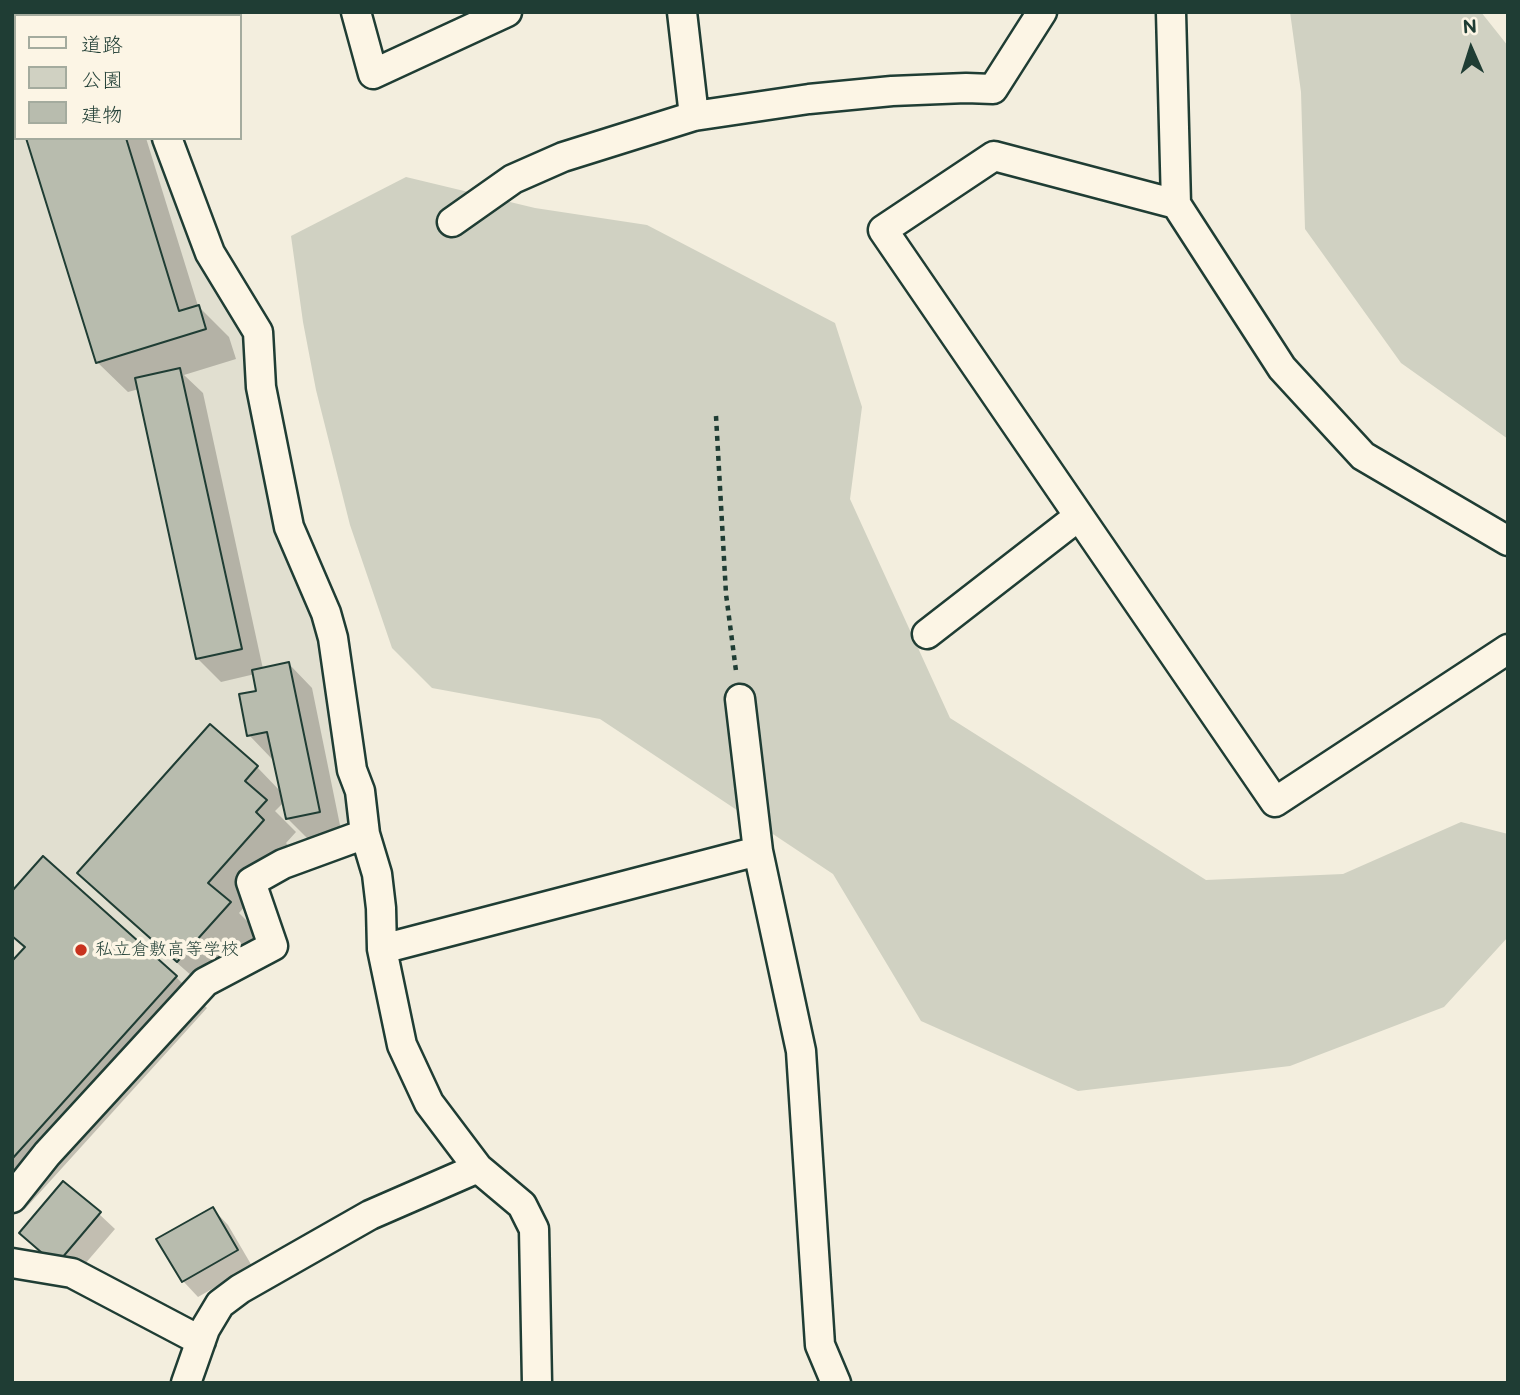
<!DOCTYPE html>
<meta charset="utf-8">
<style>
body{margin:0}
#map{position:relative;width:1520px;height:1395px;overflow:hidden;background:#f3eede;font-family:"Balsamiq Sans","Klee One",sans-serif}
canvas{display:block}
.frame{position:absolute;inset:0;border:14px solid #1f3d34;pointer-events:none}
.legend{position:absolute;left:14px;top:14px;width:228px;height:126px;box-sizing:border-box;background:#fcf5e5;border:2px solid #a4ab9e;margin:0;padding:9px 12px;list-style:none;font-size:21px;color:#1f3d34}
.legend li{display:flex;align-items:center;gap:14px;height:35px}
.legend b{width:35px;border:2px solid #a4ab9e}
.north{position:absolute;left:1436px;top:14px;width:70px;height:70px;-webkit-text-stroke:5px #fcf5e5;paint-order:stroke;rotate:357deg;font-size:19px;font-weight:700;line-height:28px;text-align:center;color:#1f3d34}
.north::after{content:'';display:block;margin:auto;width:24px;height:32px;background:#1f3d34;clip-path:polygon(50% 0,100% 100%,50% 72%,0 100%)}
</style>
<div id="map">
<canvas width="1520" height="1395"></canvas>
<div class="frame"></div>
<ul class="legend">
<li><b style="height:9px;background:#fcf5e5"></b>道路</li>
<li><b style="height:19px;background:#d0d1c2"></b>公園</li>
<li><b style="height:19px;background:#b8bcae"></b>建物</li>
</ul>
<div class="north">N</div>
</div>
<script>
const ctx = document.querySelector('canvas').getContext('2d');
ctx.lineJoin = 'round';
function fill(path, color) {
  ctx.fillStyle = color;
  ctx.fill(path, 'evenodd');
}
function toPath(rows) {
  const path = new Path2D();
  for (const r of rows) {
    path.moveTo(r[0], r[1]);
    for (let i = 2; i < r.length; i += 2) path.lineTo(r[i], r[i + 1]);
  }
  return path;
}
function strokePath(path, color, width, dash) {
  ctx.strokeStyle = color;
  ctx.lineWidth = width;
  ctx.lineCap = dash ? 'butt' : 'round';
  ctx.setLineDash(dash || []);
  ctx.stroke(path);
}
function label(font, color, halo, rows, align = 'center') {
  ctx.font = font + ' "Balsamiq Sans","Klee One",sans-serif';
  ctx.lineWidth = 7;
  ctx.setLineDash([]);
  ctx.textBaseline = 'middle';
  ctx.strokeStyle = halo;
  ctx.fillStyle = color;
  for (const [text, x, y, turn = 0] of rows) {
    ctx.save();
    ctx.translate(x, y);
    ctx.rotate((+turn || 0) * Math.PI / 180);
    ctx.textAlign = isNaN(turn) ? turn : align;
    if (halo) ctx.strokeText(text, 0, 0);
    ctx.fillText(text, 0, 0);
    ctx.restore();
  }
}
fill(toPath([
 [12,12,109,12,110,16,16,16,16,138,160,138,254,335,324,621,355,823,340,832,268,855,239,871,261,940,194,970,12,1185]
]), '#e1dfd0');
fill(toPath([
 [1290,12,1481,12,1508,46,1508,439,1401,363,1305,229,1301,92],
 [406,177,535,208,647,225,835,323,862,407,850,499,950,718,1206,880,1343,874,1461,822,1508,834,1508,937,1444,1007,1290,1066,1078,1091,921,1021,833,874,600,719,432,688,392,648,350,525,316,390,303,322,291,236]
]), '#d0d1c2');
fill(toPath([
 [12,12,117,12,118,16,16,16,16,99,12,96],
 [28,138,146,138,198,306,229,337,236,359,184,375,203,393,263,669,289,664,312,688,342,835,310,841,287,818,284,802,275,811,296,832,286,843,294,852,239,913,260,934,209,991,110,904,79,873,257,767,282,793,275,758,272,759,249,735,258,692,255,674,221,682,197,658,139,389,128,392,97,362],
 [43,859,176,977,207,1008,24,1210,12,1199,12,964,25,949,12,937,12,894],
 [213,1209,228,1225,252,1266,198,1297,183,1281],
 [99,1214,115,1229,72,1279,21,1233]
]), '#0003');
const building = toPath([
 [12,12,96,12,97,16,16,16,16,89,12,90,12,12],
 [26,138,126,138,179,311,199,305,206,329,96,363,26,138],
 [180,368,242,649,196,659,135,378,180,368],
 [289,662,320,812,286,819,267,732,247,736,239,694,256,691,252,670,289,662],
 [210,724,258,766,245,781,267,800,256,812,264,820,208,883,231,902,177,962,77,873,210,724],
 [43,856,177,976,12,1159,12,961,25,947,12,936,12,891,43,856],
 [63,1181,101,1212,56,1265,19,1233,63,1181],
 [213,1207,238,1250,182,1282,156,1239,213,1207]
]);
fill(building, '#b8bcae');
strokePath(building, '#1f3d34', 2);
const street = toPath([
 [115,12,117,16],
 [356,12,373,74,507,12],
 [682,12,694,116],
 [1171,12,1176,204,1282,368,1363,456,1508,541],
 [167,138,210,253,258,332,261,387,289,527,326,613,333,638,352,770,360,791,365,834,377,874,381,908,382,949,402,1045,429,1103,478,1168,522,1205,534,1229,537,1383],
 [1176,204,994,156,883,230,1275,802,1508,649],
 [452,222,513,179,563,157,694,116,809,99,892,91,966,88,993,89,1042,12],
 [927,634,1079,516],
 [740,699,758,851,801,1051,820,1345,836,1383],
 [382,949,758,851],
 [12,1198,47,1154,205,982,273,946,251,882,283,864,365,834],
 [12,1263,72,1273,201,1341],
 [186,1383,205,1329,220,1304,240,1289,370,1215,478,1168]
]);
strokePath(street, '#1f3d34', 33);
strokePath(toPath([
 [716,416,726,594,736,671]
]), '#1f3d34', 4.5, [5, 5]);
strokePath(street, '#fcf5e5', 28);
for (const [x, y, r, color] of [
 [81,950,7,"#c8321e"]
]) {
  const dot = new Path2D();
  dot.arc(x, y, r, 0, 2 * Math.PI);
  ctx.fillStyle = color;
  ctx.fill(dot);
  strokePath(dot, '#fcf5e5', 2.5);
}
label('18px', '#1f3d34', '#fcf5e5', [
 ["私立倉敷高等学校",95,950]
], 'left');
</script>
